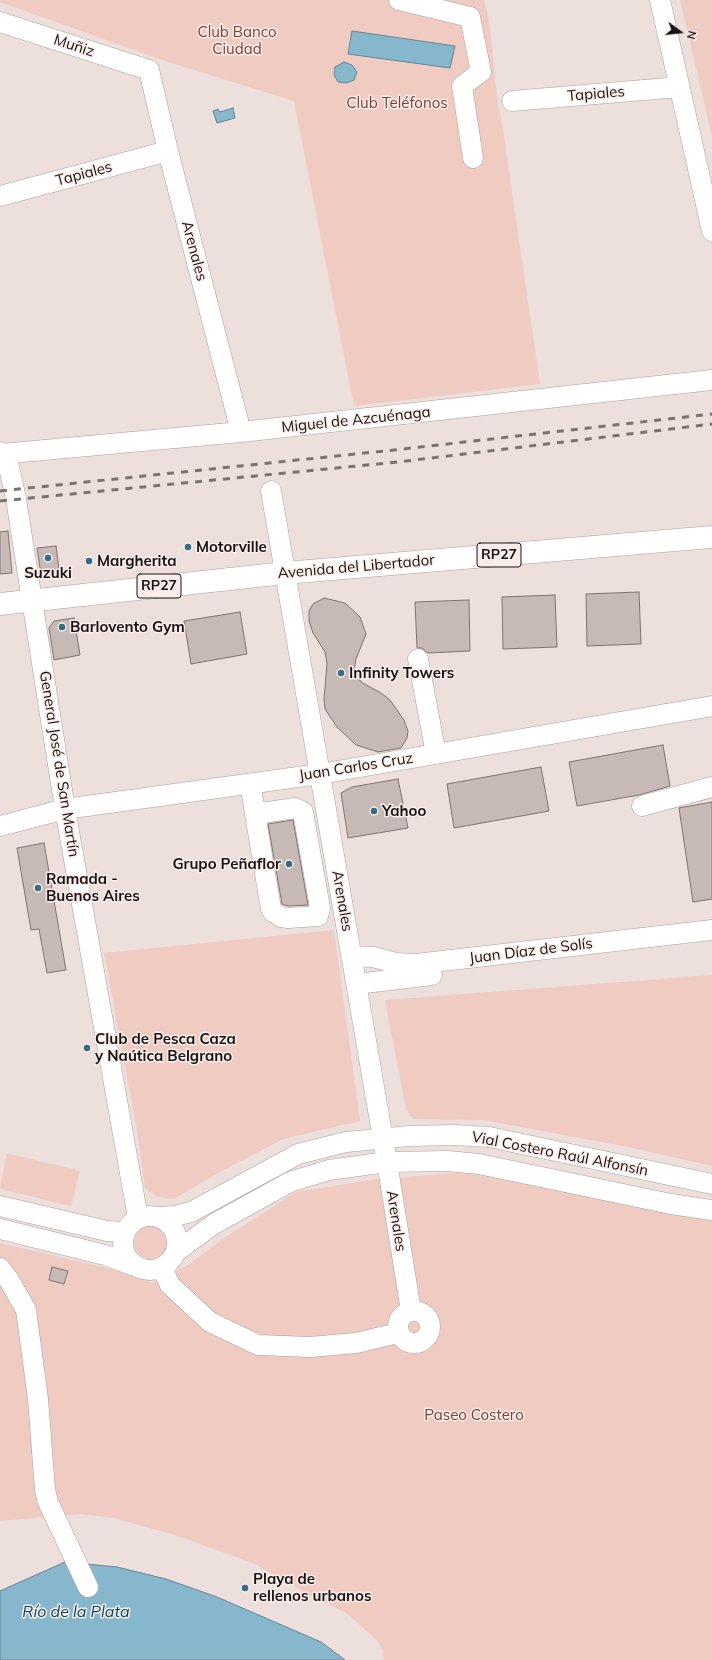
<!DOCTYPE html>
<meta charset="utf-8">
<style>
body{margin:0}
#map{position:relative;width:712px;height:1660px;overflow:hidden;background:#ecdfdc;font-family:Mulish,sans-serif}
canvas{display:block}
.north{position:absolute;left:660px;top:12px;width:40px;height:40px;-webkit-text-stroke:3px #faece9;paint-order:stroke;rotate:105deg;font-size:11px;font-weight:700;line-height:16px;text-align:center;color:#181413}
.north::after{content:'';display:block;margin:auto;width:14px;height:18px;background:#181413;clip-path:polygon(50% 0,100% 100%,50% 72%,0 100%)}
</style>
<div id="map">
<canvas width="712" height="1660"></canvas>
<div class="north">N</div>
</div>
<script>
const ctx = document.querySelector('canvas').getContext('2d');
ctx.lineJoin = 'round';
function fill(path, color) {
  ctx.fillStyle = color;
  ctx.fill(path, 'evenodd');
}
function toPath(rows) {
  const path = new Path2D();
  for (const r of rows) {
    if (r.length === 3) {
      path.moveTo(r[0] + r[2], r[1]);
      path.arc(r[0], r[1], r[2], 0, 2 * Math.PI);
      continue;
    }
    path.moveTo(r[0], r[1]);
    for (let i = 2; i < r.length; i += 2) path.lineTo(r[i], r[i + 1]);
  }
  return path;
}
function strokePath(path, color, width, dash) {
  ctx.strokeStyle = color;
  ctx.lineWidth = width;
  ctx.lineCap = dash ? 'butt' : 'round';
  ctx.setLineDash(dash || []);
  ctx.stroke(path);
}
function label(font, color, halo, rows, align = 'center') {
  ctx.font = font + ' Mulish,sans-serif';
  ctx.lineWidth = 3;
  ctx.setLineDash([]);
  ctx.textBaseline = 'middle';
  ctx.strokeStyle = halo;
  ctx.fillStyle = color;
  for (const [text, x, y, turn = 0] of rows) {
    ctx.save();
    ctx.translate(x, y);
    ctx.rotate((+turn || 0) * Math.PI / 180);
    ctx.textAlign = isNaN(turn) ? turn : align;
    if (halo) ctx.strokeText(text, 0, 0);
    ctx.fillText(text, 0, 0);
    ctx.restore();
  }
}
fill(toPath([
 [0,0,484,0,489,20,498,106,502,123,540,384,354,406,294,101,165,61,0,2],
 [680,0,712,0,712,137,703,98],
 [334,930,360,1121,283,1139,218,1173,174,1199,157,1197,145,1188,137,1130,104,953],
 [712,975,712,1166,628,1147,484,1120,413,1119,406,1109,385,1000],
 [7,1153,80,1171,71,1206,0,1189],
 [463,1172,712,1221,712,1660,384,1660,383,1651,377,1640,345,1612,313,1597,255,1564,178,1536,114,1518,80,1514,0,1521,0,1243,124,1272,152,1283,190,1264,227,1236,296,1192,371,1180],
 [151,1242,17]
]), '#efcbc2');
const water = toPath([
 [352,31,455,46,450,68,348,54,352,31],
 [344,62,352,65,357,72,354,80,347,83,338,82,334,75,335,67,344,62],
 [233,108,235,118,217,123,213,111,218,109,220,112,233,108],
 [65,1562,117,1567,166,1579,217,1597,321,1642,345,1660,0,1660,0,1591,65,1562]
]);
fill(water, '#87b7cc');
strokePath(water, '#668694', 1);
const building = toPath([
 [8,531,12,573,0,574,0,532,8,531],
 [56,546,59,569,47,571,40,568,37,548,56,546],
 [639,592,641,644,587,646,586,594,639,592],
 [555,595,557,647,503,649,502,597,555,595],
 [324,598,345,603,360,617,366,634,356,659,354,669,361,682,381,693,390,700,404,720,408,731,407,738,401,748,378,752,356,745,337,727,325,709,324,699,327,664,325,652,313,633,309,621,309,611,313,604,324,598],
 [469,600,470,651,428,653,422,648,417,648,415,602,469,600],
 [240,612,247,654,191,664,184,621,240,612],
 [74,618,80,655,54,660,49,628,54,621,74,618],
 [663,745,670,786,639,795,577,806,569,762,663,745],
 [541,767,549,811,454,828,447,784,541,767],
 [398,779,408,828,348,838,341,793,352,787,398,779],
 [712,802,712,899,693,902,679,808,712,802],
 [293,820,308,905,288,906,282,904,268,824,293,820],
 [44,843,66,970,47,973,39,929,31,930,17,848,44,843],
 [52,1267,68,1271,64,1284,49,1280,52,1267]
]);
fill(building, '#c6b9b6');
strokePath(building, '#807471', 1);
const minor = toPath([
 [399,0,470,17,481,72,462,86,473,158],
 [660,0,712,231],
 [0,22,149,70,168,151,241,432],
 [512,101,680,87],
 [0,196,168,151],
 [0,452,9,467,16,499,65,809,138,1218],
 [0,454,241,432,712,380],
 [271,491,387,1162,411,1311],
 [418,659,436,754],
 [250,784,253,800,255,814,271,909,273,912,281,917,288,918,318,916,320,908,303,812,295,808,255,814],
 [642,806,712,787],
 [0,826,65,809,320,774,712,706],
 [351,956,373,957,396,963,416,964,712,930],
 [356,984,432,975],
 [0,1206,107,1231,125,1232],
 [150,1243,27],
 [159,1217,175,1216,191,1212,298,1154,346,1142,409,1136,454,1135,489,1137,712,1184],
 [0,1229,105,1255,132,1265],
 [177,1251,214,1224,290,1182,329,1170,387,1162,447,1161,479,1164,671,1204,712,1210],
 [0,1268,9,1280,26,1310,38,1399,45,1490,48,1502,88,1587],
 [162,1268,170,1285,210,1322,258,1345,310,1347,356,1343,398,1333],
 [414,1327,16]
]);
const major = toPath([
 [0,604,285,573,712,537]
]);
strokePath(minor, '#ac9f9c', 21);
strokePath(major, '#ac9f9c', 23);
strokePath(minor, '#fff', 20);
strokePath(major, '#fff', 22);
strokePath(toPath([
 [0,491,394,450,712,414],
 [0,501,398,462,712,424]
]), '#7b7371', 3, [7, 7]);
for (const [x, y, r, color] of [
 [188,547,4,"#326e85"],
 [48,558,4,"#326e85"],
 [89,561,4,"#326e85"],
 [62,627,4,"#326e85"],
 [341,673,4,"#326e85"],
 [374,811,4,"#326e85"],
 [289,864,4,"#326e85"],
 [38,888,4,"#326e85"],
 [87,1048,4,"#326e85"],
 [245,1588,4,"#326e85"]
]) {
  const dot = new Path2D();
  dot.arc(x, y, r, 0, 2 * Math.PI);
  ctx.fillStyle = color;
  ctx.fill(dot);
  strokePath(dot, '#faece9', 1.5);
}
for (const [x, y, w] of [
 [499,555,44],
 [159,586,44]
]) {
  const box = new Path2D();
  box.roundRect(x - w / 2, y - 12, w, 24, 3);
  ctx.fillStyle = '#faece9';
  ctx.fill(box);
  strokePath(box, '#181413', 1);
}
label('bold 14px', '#181413', null, [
 ["RP27",499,555],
 ["RP27",159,586]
]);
label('15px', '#7e4032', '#faece9', [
 ["Club Banco",237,32],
 ["Ciudad",237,49],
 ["Club Teléfonos",397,103],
 ["Paseo Costero",474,1415]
]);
label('15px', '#181413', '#faece9', [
 ["Muñiz",74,46,18],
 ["Tapiales",596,94,-5],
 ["Tapiales",84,174,-15],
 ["Arenales",194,251,75],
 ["Miguel de Azcuénaga",356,420,-6],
 ["Avenida del Libertador",356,567,-5],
 ["General José de San Martín",59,764,81],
 ["Juan Carlos Cruz",356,767,-9],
 ["Arenales",342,901,80],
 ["Juan Díaz de Solís",531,951,-7],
 ["Vial Costero Raúl Alfonsín",560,1154,11],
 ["Arenales",396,1221,81]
]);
label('bold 15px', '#181413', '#faece9', [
 ["Motorville",196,547],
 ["Margherita",97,561],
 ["Suzuki",48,573,"center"],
 ["Barlovento Gym",70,627],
 ["Infinity Towers",349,673],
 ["Yahoo",382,811],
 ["Grupo Peñaflor",281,864,"right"],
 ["Ramada -",46,879],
 ["Buenos Aires",46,896],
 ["Club de Pesca Caza",95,1039],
 ["y Naútica Belgrano",95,1056],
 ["Playa de",253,1579],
 ["rellenos urbanos",253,1596]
], 'left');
label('italic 16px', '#02495e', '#faece9', [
 ["Río de la Plata",76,1612]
]);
</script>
